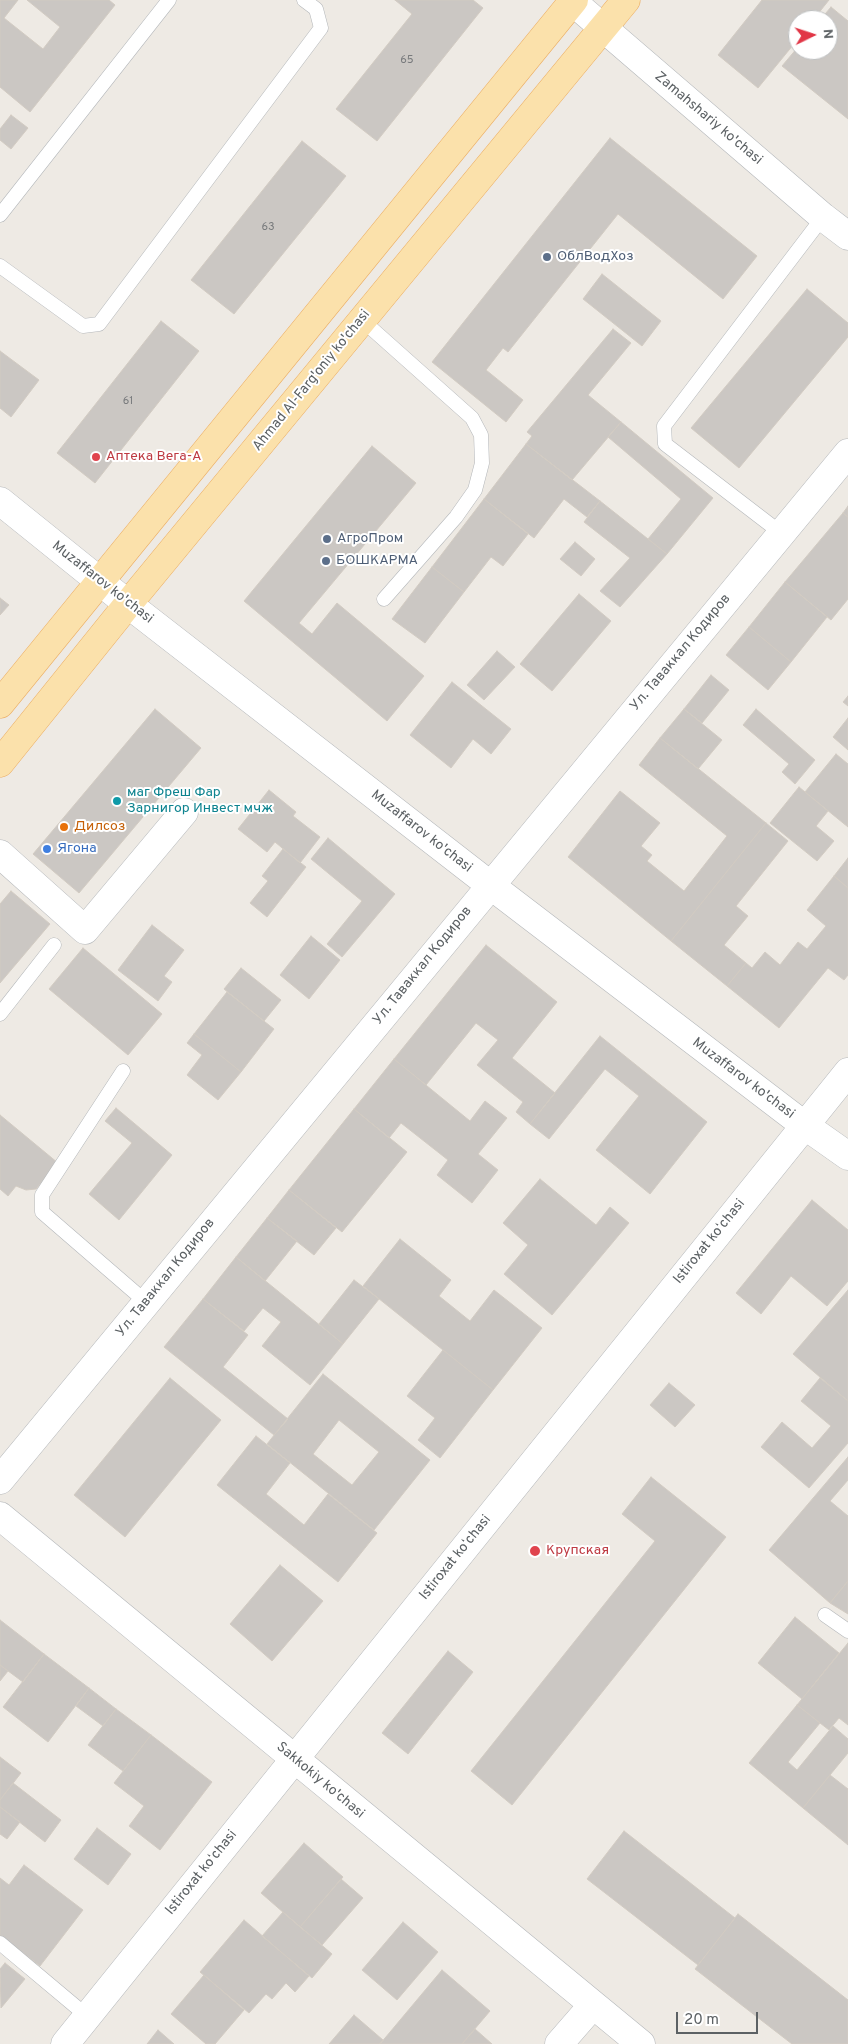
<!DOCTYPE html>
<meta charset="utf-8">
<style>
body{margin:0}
#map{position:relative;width:848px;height:2044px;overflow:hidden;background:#eeeae4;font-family:Overpass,sans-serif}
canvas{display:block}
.north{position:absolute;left:788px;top:10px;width:50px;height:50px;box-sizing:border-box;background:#fff;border:1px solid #bec0c1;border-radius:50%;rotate:86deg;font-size:14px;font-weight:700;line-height:20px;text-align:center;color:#5c6164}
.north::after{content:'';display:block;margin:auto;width:18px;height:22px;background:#e13646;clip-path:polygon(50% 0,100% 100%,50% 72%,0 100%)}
.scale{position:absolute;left:676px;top:2012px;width:82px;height:22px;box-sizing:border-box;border:2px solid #5c6164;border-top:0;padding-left:6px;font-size:15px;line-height:18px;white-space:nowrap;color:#5c6164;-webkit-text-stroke:4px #fff;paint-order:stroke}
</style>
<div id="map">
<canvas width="848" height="2044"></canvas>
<div class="north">N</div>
<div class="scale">20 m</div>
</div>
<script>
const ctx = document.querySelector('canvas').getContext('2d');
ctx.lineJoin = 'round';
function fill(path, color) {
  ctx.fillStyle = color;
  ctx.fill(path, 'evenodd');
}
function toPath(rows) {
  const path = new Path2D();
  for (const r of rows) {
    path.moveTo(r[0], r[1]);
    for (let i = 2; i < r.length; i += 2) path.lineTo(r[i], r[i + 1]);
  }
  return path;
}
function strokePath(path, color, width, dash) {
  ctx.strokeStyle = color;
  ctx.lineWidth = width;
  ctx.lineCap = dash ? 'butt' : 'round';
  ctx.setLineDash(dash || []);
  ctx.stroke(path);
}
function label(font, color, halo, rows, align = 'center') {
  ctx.font = font + ' Overpass,sans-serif';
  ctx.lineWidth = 4;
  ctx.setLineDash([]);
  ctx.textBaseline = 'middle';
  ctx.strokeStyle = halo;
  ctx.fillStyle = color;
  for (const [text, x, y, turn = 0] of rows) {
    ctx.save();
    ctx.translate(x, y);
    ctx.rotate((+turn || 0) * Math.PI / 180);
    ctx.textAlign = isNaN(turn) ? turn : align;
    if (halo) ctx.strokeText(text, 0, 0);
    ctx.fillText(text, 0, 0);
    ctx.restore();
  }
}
const building = toPath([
 [0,0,18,0,4,18,43,49,60,27,27,0,109,0,115,5,30,112,0,87,0,0],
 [395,0,473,0,483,8,377,141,336,109,412,14,395,0],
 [762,0,829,0,813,20,798,20,798,39,758,88,718,55,762,0],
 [831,7,848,21,848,119,782,66,798,47,798,50,828,50,828,20,820,20,831,7],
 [11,115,28,128,11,149,0,140,0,129,11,115],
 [610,138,757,256,723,299,618,214,508,352,503,348,486,370,523,400,506,422,432,362,610,138],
 [302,141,346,176,234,314,191,280,302,141],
 [602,274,661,321,642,346,583,299,602,274],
 [807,289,848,323,848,337,739,468,691,428,807,289],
 [161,321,199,351,95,483,57,453,161,321],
 [613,329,631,343,588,395,621,422,572,480,526,444,532,436,527,432,613,329],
 [0,351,39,380,11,417,0,408,0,351],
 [621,422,713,498,667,554,648,539,681,499,608,437,621,422],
 [526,444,600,501,587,517,564,499,534,538,484,499,526,444],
 [372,446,416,483,299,623,312,634,337,603,424,676,387,721,244,601,372,446],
 [484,499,528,534,503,566,491,557,464,592,432,567,484,499],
 [600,501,667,554,620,607,600,591,630,558,584,522,600,501],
 [848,506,848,517,843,513,848,506],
 [843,513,848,517,848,599,831,620,785,582,843,513],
 [575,542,595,559,581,576,560,559,575,542],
 [432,567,464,592,425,643,392,619,432,567],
 [785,582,827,617,791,662,749,627,785,582],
 [579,594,611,621,552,691,520,664,579,594],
 [0,598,9,605,0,615,0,598],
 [749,627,791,662,768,690,726,655,749,627],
 [497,651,515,667,484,700,467,685,497,651],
 [711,675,729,690,702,723,684,709,711,675],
 [452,682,511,729,491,754,473,739,451,768,410,735,452,682],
 [848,696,848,706,843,702,848,696],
 [155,709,201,748,79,893,33,854,155,709],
 [684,709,722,740,698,769,660,738,684,709],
 [756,709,815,760,795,784,782,772,789,764,743,725,756,709],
 [848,718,848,750,833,737,848,718],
 [660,738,766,823,671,941,568,857,620,791,660,823,641,846,652,855,647,861,684,891,727,836,639,765,660,738],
 [836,754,848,764,848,827,805,792,836,754],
 [799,787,828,811,816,826,834,841,817,861,770,823,799,787],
 [269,790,296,812,293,816,320,837,300,863,275,842,267,852,238,829,269,790],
 [766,823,788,841,736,906,748,916,724,945,746,963,727,986,671,941,766,823],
 [328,838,395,894,342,957,327,944,362,901,311,859,328,838],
 [283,849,306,867,267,917,250,903,268,881,262,876,283,849],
 [848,858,848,888,834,876,848,858],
 [834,876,848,888,848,975,844,980,828,968,779,1028,727,986,746,963,752,968,765,952,780,965,798,942,807,949,826,926,807,910,834,876],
 [11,891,50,924,0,983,0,904,11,891],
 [152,925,184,950,164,976,172,982,158,1001,118,970,152,925],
 [311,936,340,960,309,999,280,975,311,936],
 [486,945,557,1002,512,1058,555,1093,530,1124,516,1112,523,1102,477,1065,498,1040,476,1023,426,1085,394,1059,486,945],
 [83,948,162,1014,128,1055,49,989,83,948],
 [241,968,281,1000,264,1021,224,989,241,968],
 [227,992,274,1029,241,1072,194,1034,227,992],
 [194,1034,241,1072,218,1100,187,1075,202,1055,187,1043,194,1034],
 [600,1036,707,1122,650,1194,596,1150,639,1096,605,1069,549,1139,530,1124,600,1036],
 [394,1059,470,1121,485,1101,507,1118,478,1154,498,1170,472,1203,437,1175,448,1160,401,1123,389,1138,354,1109,394,1059],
 [116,1108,172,1155,119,1220,89,1194,132,1143,105,1121,116,1108],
 [354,1109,407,1152,342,1232,289,1190,354,1109],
 [0,1115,58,1163,36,1189,26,1190,16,1186,8,1196,0,1189,0,1115],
 [540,1179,596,1225,610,1207,629,1223,552,1315,504,1274,528,1245,503,1223,540,1179],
 [289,1190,336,1228,314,1255,267,1218,289,1190],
 [812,1200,848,1230,848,1281,827,1306,791,1276,761,1314,736,1293,812,1200],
 [267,1218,297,1241,265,1281,236,1257,267,1218],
 [400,1239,451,1280,439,1296,470,1321,494,1290,542,1328,493,1390,363,1286,400,1239],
 [236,1257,343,1344,310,1385,262,1346,281,1322,263,1308,244,1331,203,1299,236,1257],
 [354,1280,379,1299,343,1344,319,1324,354,1280],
 [848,1290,848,1401,793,1354,848,1290],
 [203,1299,248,1335,223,1367,288,1419,274,1435,164,1347,203,1299],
 [443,1350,493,1390,440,1458,418,1440,435,1418,407,1396,443,1350],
 [323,1374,430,1460,374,1530,267,1444,323,1374],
 [339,1420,379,1452,352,1485,313,1454,339,1420],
 [170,1378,221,1420,125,1537,74,1495,170,1378],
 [820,1378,848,1401,848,1443,809,1488,761,1447,782,1422,812,1448,831,1426,801,1401,820,1378],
 [669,1383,695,1405,675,1427,650,1405,669,1383],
 [256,1436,290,1463,266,1494,304,1525,328,1494,377,1533,338,1582,217,1485,256,1436],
 [848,1457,848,1480,830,1501,848,1516,848,1581,830,1603,769,1550,848,1457],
 [651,1477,726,1537,512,1805,471,1771,655,1541,622,1514,651,1477],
 [280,1565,323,1601,272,1661,230,1624,280,1565],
 [848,1581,848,1614,830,1603,848,1581],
 [795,1617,839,1653,802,1699,758,1663,795,1617],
 [0,1620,44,1654,23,1682,0,1665,0,1620],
 [848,1643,848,1725,839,1718,829,1730,797,1705,848,1643],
 [448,1651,473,1672,408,1754,382,1733,448,1651],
 [44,1654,89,1688,48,1742,3,1707,44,1654],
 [0,1665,8,1671,0,1681,0,1665],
 [89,1688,116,1709,103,1726,76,1706,89,1688],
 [797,1705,820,1723,788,1762,797,1770,833,1726,848,1739,848,1753,803,1808,749,1763,797,1705],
 [116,1709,151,1735,123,1771,88,1745,116,1709],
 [151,1735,212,1782,160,1850,129,1826,144,1806,114,1783,151,1735],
 [0,1757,21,1773,0,1800,0,1757],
 [830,1775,848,1789,848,1845,803,1808,830,1775],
 [13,1783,61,1820,45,1842,0,1807,0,1800,13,1783],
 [0,1807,20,1822,7,1839,0,1834,0,1807],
 [97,1828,131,1854,108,1885,74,1859,97,1828],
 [624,1831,735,1918,698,1965,587,1879,624,1831],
 [304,1843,343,1877,300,1927,261,1893,304,1843],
 [24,1865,83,1910,40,1966,0,1935,0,1878,9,1885,24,1865],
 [341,1879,363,1898,322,1945,300,1927,341,1879],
 [283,1912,332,1954,312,1978,262,1936,283,1912],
 [738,1914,848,2000,848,2044,792,2044,695,1969,738,1914],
 [244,1920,309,1976,295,1992,286,1983,272,1999,266,1994,249,2013,200,1972,244,1920],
 [403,1922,438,1952,397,2000,362,1970,403,1922],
 [5,1963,25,1979,1,2008,0,1969,5,1963],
 [442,1970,490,2011,462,2044,380,2044,442,1970],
 [204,1975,244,2010,215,2044,206,2044,171,2014,204,1975],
 [354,2015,383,2040,379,2044,329,2044,354,2015],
 [475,2029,492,2044,462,2044,475,2029],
 [158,2030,174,2044,147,2044,158,2030]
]);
fill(building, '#cbc7c3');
strokePath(building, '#d2cbc2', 1);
const service = toPath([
 [0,215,169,0],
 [0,266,83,326,99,324,321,28,316,9,304,0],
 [362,320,472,418,481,435,482,463,475,490,456,517,384,599],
 [781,533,665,444,664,426,823,217],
 [0,1014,54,945],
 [123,1071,42,1195,42,1212,146,1302],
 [825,1615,848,1631],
 [0,1943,87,2016]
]);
const minor = toPath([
 [0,501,128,604,490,885,804,1125,848,1156],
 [0,854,85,930,184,812],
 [0,1480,848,453],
 [65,2044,848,1072],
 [559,2044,592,2006]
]);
const tertiary = toPath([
 [573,2,823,217,848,236],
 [0,1516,641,2044]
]);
const primary = toPath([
 [0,704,574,0],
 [0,763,128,604,626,0]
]);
strokePath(service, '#b4b7ba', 15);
strokePath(minor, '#b4b7ba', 29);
strokePath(tertiary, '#b4b7ba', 29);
strokePath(primary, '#ebac60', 29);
strokePath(service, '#fff', 14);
strokePath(minor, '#fff', 28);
strokePath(tertiary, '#fff', 28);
strokePath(primary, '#fbe1ab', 28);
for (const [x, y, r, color] of [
 [547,257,5,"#5c6f8a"],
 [96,457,5,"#e0444e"],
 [327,539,5,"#5c6f8a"],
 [326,561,5,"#5c6f8a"],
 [117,801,5,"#0f9aa8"],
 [64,827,5,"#e8710a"],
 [47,849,5,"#3f7fe0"],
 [535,1551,6,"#e0444e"]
]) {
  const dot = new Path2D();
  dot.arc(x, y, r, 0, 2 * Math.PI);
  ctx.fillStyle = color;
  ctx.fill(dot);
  strokePath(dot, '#fff', 2);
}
label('11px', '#787a7c', null, [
 ["65",407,61],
 ["63",268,228],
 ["61",128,402]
]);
label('14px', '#5c6164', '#fff', [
 ["Zamahshariy ko'chasi",708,119,40],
 ["Ahmad Al-Farg'oniy ko'chasi",312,381,-51],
 ["Muzaffarov ko'chasi",102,583,38],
 ["Ул. Таваккал Кодиров",681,653,-50],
 ["Muzaffarov ko'chasi",421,832,38],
 ["Ул. Таваккал Кодиров",423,966,-51],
 ["Muzaffarov ko'chasi",743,1079,37],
 ["Istiroxat koʻchasi",710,1242,-51],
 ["Ул. Таваккал Кодиров",166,1278,-51],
 ["Istiroxat koʻchasi",456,1558,-51],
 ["Sakkokiy ko'chasi",320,1781,40],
 ["Istiroxat koʻchasi",202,1873,-51]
]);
label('14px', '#4e5e75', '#fff', [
 ["ОблВодХоз",557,257],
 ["АгроПром",337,539],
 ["БОШКАРМА",336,561]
], 'left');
label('14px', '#be3a42', '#fff', [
 ["Аптека Вега-А",106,457],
 ["Крупская",546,1551]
], 'left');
label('14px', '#0d838f', '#fff', [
 ["маг Фреш Фар",127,793],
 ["Зарнигор Инвест мчж",127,809]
], 'left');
label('14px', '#c56008', '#fff', [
 ["Дилсоз",74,827]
], 'left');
label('14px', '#366cbe', '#fff', [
 ["Ягона",57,849]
], 'left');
</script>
